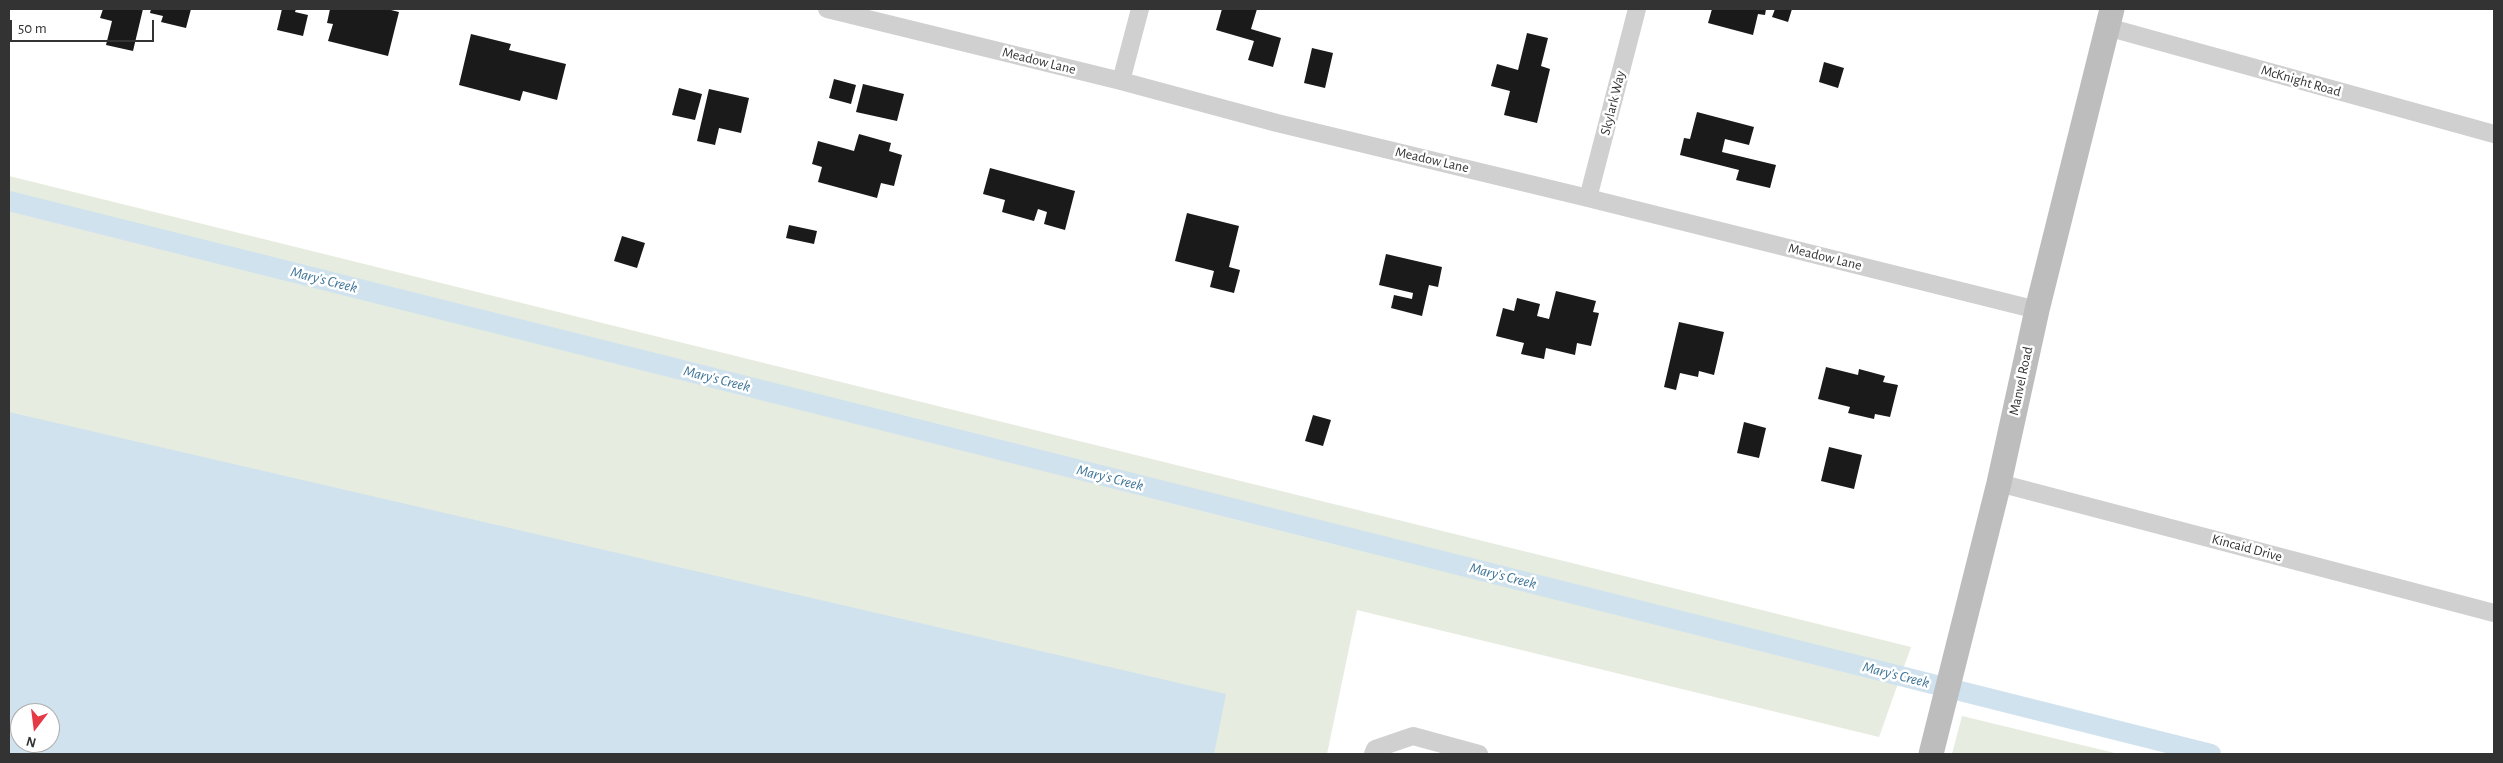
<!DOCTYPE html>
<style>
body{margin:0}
#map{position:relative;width:2503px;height:763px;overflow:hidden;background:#fff;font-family:"Alegreya Sans",sans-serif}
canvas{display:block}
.frame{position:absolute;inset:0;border:10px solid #333;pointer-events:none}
.north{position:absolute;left:10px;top:703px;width:50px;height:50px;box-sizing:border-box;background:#fff;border:1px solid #adadad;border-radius:50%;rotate:195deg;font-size:14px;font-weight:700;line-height:20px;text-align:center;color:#333}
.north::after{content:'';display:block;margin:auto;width:18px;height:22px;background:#e63946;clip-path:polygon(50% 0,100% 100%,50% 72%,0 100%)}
.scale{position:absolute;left:10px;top:20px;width:144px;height:22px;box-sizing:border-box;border:2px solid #333;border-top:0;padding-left:6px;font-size:15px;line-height:18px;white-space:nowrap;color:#333;-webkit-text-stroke:4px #fff;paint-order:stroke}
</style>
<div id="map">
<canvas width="2503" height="763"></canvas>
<div class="frame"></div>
<div class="north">N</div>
<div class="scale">50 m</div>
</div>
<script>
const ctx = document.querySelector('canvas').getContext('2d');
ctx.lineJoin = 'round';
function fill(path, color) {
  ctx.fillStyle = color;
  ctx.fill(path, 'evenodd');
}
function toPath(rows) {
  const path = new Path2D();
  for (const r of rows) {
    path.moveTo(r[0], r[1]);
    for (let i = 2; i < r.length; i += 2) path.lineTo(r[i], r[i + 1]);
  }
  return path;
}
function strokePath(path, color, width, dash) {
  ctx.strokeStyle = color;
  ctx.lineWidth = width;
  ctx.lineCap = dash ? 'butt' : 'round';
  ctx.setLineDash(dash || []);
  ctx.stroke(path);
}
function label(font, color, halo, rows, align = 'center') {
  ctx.font = font + ' "Alegreya Sans",sans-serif';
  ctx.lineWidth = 5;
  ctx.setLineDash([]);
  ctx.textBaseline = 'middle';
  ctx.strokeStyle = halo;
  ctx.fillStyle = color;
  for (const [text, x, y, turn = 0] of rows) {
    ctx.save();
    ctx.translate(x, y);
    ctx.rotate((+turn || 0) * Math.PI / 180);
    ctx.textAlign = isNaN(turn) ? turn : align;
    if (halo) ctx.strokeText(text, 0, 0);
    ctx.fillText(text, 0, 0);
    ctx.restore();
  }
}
fill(toPath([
 [9,176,1911,647,1879,737,1357,610,1327,754,9,754],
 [20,713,50,713,50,743,20,743],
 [1962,716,2119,754,1952,754]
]), '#e6ecdf');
fill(toPath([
 [9,412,1226,694,1214,754,9,754],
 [20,713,50,713,50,743,20,743]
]), '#cfe2ee');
strokePath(toPath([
 [9,201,2211,754]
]), '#cfe2ee', 20);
fill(toPath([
 [103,9,143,9,133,51,106,45,112,21,100,18],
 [151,9,191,9,186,28,161,22,163,16,150,13],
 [282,9,296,9,295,12,308,15,303,36,277,30],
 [330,9,387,9,399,12,388,56,328,41,333,24,327,23],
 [1222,9,1257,9,1251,29,1281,38,1273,67,1248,60,1254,41,1216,30],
 [1712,9,1766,9,1765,15,1758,14,1753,35,1708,23],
 [1775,9,1792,9,1788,22,1772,17],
 [1527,33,1548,38,1541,66,1550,69,1537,123,1504,115,1510,91,1491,86,1497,64,1518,70],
 [471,34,511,44,509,50,566,64,557,100,523,91,520,101,459,85],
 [1312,48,1333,53,1325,88,1304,83],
 [1824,62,1844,68,1838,88,1819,82],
 [834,79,856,85,851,104,829,98],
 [863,84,904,94,897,121,856,112],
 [679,88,702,94,695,120,672,115],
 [709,89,749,98,741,133,719,128,715,145,697,141],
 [1697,112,1754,127,1749,145,1725,139,1722,152,1776,165,1770,188,1736,180,1739,170,1680,155,1684,138,1690,139],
 [859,134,891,143,889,151,902,155,894,186,881,183,877,198,818,182,822,167,812,164,818,141,854,151],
 [990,168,1075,191,1065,230,1044,224,1047,212,1038,209,1034,221,1002,212,1005,200,983,194],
 [1187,213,1239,226,1229,267,1240,270,1234,293,1210,287,1214,271,1175,261],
 [789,225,817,231,814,244,786,238],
 [622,236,645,243,637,268,614,261],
 [1386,254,1442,267,1438,287,1429,285,1422,316,1391,308,1394,295,1412,299,1413,293,1379,285],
 [1556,291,1596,301,1593,312,1599,313,1591,346,1577,343,1575,355,1546,348,1544,359,1521,354,1524,343,1496,336,1503,308,1514,311,1517,298,1540,304,1537,316,1549,319],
 [1679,322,1724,332,1714,375,1699,371,1698,377,1680,373,1676,390,1664,387],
 [1826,367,1858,375,1859,369,1885,376,1883,382,1898,385,1890,417,1875,414,1874,419,1848,413,1850,407,1818,399],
 [1313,415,1331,420,1323,446,1305,441],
 [1744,422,1766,428,1759,458,1737,453],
 [1829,447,1862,455,1854,489,1821,481]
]), '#1a1a1a');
strokePath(toPath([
 [827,9,1121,81,1277,123,1588,198,2037,310],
 [2107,27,2494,134],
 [1121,81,1140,9],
 [1588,198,1637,9],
 [1999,483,2494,613],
 [1373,754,1375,749,1413,736,1479,754]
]), '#d0d0d0', 18);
strokePath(toPath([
 [1931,754,1999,483,2037,310,2112,9]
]), '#bdbdbd', 25);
label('14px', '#333', '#fff', [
 ["Meadow Lane",1039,61,14],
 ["McKnight Road",2301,81,16],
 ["Skylark Way",1613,103,-76],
 ["Meadow Lane",1432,160,13],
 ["Meadow Lane",1825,257,14],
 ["Manvel Road",2021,381,-78],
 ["Kincaid Drive",2247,548,15]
]);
label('italic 15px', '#3f7597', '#fff', [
 ["Mary's Creek",324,280,14],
 ["Mary's Creek",717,379,14],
 ["Mary's Creek",1110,478,14],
 ["Mary's Creek",1503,576,14],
 ["Mary's Creek",1896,675,14]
]);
</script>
